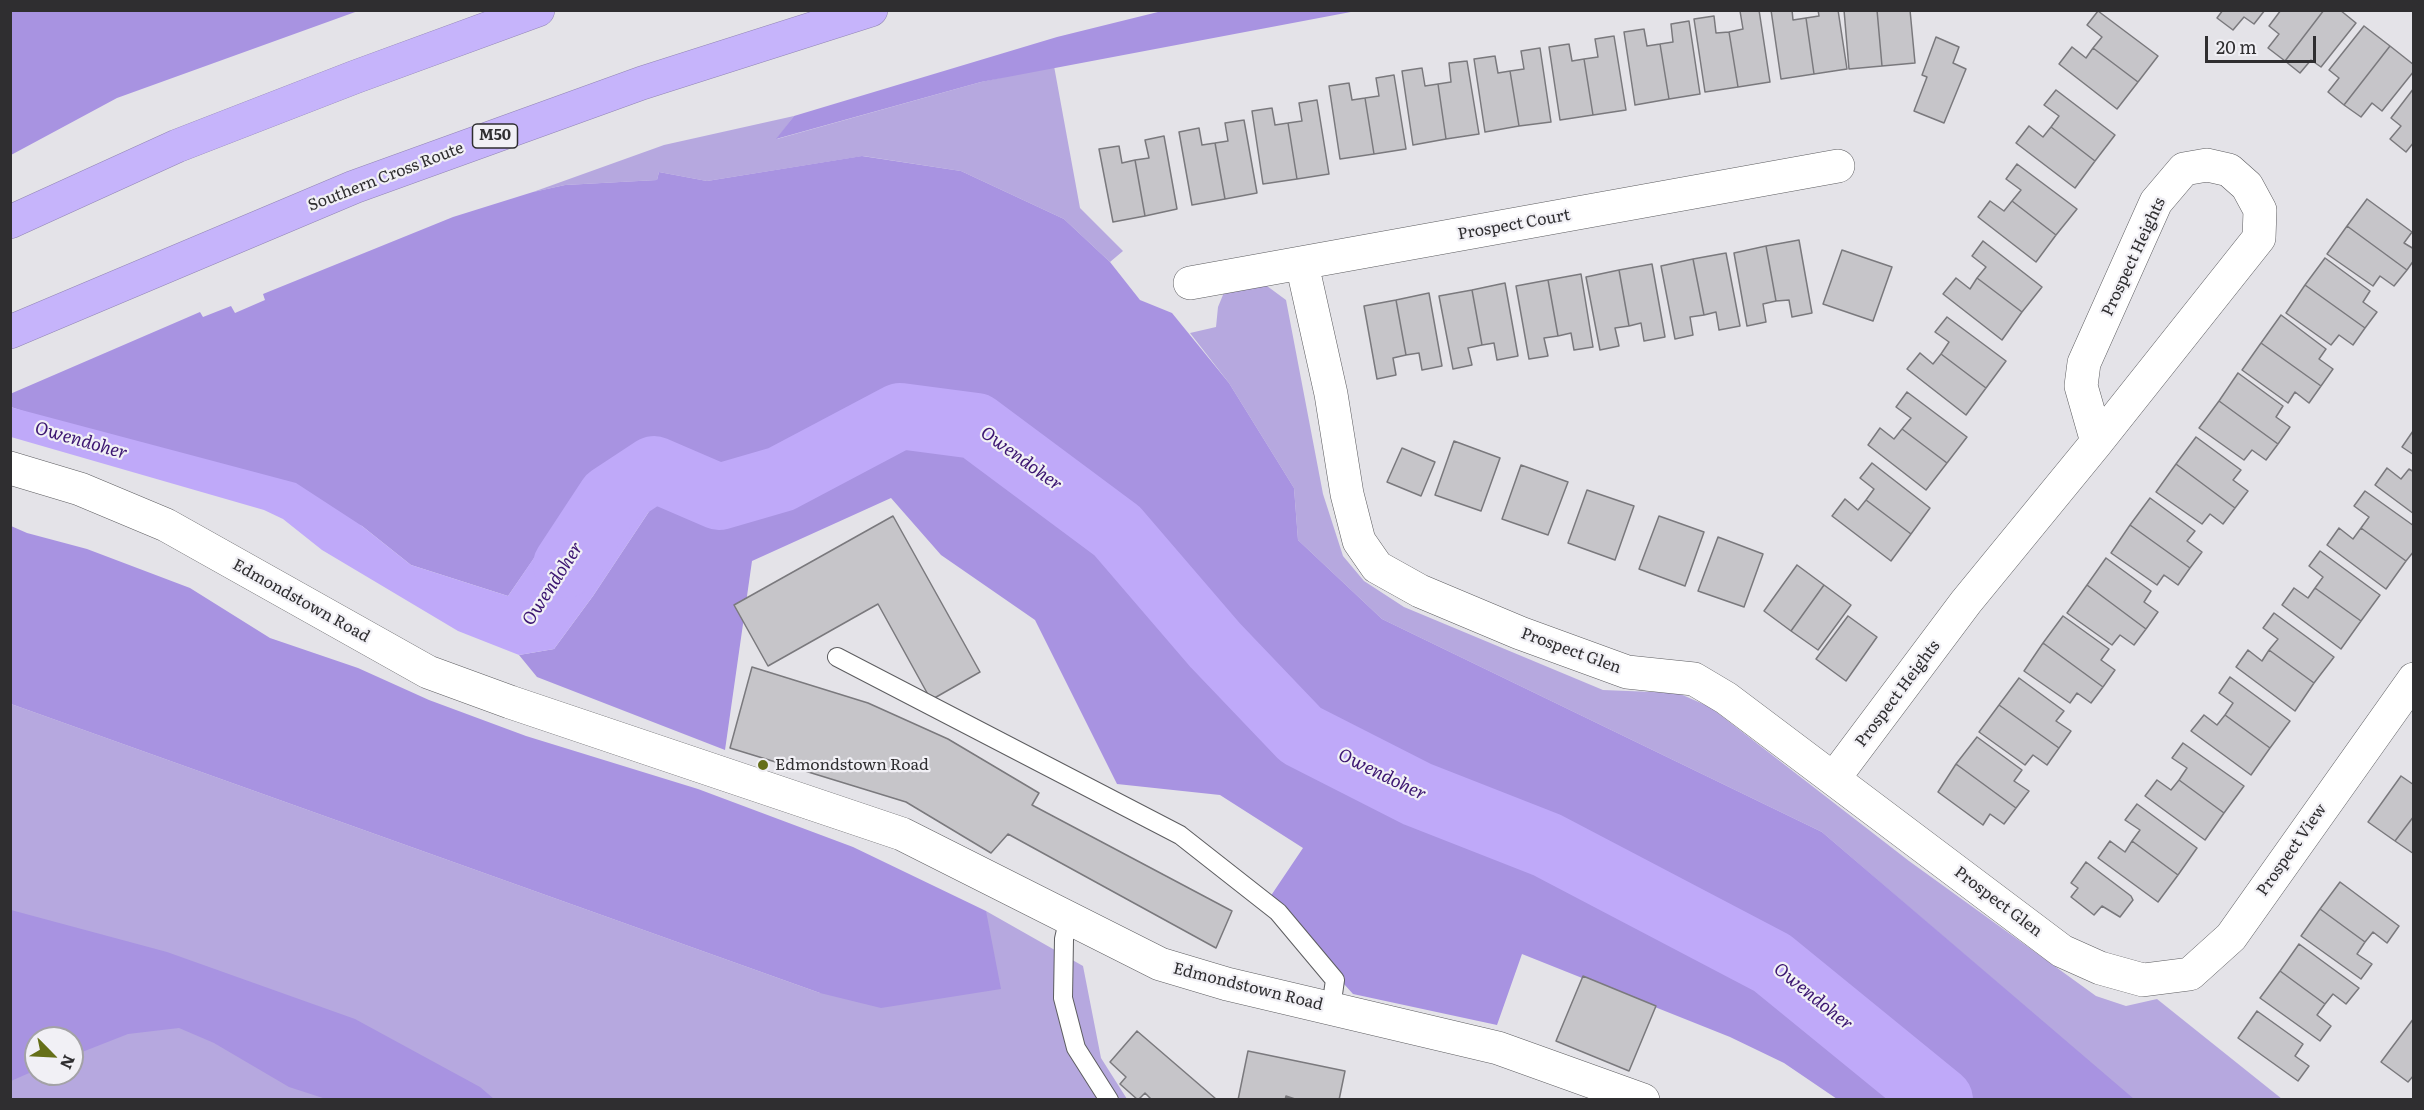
<!DOCTYPE html>
<style>
body{margin:0}
#map{position:relative;width:2424px;height:1110px;overflow:hidden;background:#e4e3e8;font-family:Literata,serif}
canvas{display:block}
.frame{position:absolute;inset:0;border:12px solid #2f2e30;pointer-events:none}
.north{position:absolute;left:24px;top:1026px;width:60px;height:60px;box-sizing:border-box;background:#f1f0f5;border:2px solid #a3a2a6;border-radius:50%;rotate:114deg;font-size:16px;font-weight:700;line-height:24px;text-align:center;color:#2f2e30}
.north::after{content:'';display:block;margin:auto;width:21px;height:27px;background:#656f18;clip-path:polygon(50% 0,100% 100%,50% 72%,0 100%)}
.scale{position:absolute;left:2205px;top:36px;width:111px;height:27px;box-sizing:border-box;border:3px solid #2f2e30;border-top:0;padding-left:8px;font-size:18px;line-height:21px;white-space:nowrap;color:#2f2e30;-webkit-text-stroke:4px #f1f0f5;paint-order:stroke}
</style>
<div id="map">
<canvas width="2424" height="1110"></canvas>
<div class="frame"></div>
<div class="north">N</div>
<div class="scale">20 m</div>
</div>
<script>
const ctx = document.querySelector('canvas').getContext('2d');
ctx.lineJoin = 'round';
function fill(path, color) {
  ctx.fillStyle = color;
  ctx.fill(path, 'evenodd');
}
function toPath(rows) {
  const path = new Path2D();
  for (const r of rows) {
    path.moveTo(r[0], r[1]);
    for (let i = 2; i < r.length; i += 2) path.lineTo(r[i], r[i + 1]);
  }
  return path;
}
function strokePath(path, color, width, dash) {
  ctx.strokeStyle = color;
  ctx.lineWidth = width;
  ctx.lineCap = dash ? 'butt' : 'round';
  ctx.setLineDash(dash || []);
  ctx.stroke(path);
}
function label(font, color, halo, rows, align = 'center') {
  ctx.font = font + ' Literata,serif';
  ctx.lineWidth = 4.5;
  ctx.setLineDash([]);
  ctx.textBaseline = 'middle';
  ctx.strokeStyle = halo;
  ctx.fillStyle = color;
  for (const [text, x, y, turn = 0] of rows) {
    ctx.save();
    ctx.translate(x, y);
    ctx.rotate((+turn || 0) * Math.PI / 180);
    ctx.textAlign = isNaN(turn) ? turn : align;
    if (halo) ctx.strokeText(text, 0, 0);
    ctx.fillText(text, 0, 0);
    ctx.restore();
  }
}
fill(toPath([
 [1054,66,1080,208,1123,251,1110,262,1064,219,961,171,863,156,707,181,659,172,657,180,565,185,533,192,664,145,794,116,777,139,981,82],
 [1267,286,1286,300,1323,494,1343,556,1364,581,1404,607,1603,690,1678,693,1710,707,1909,861,2096,996,2126,1006,2157,999,2282,1099,2132,1099,1822,832,1382,619,1298,540,1294,488,1229,383,1190,333,1216,327,1218,307,1225,290],
 [11,704,820,993,986,911,1083,966,1101,1058,1127,1099,11,1100],
 [36,1038,72,1038,72,1074,36,1074]
]), '#b6a8df');
fill(toPath([
 [11,10,358,10,358,11,117,98,11,155],
 [1162,11,1356,11,981,82,776,139,794,116,1057,37],
 [862,156,961,171,1064,219,1110,262,1140,300,1172,313,1229,383,1294,488,1298,540,1382,619,1822,832,2134,1099,1837,1099,1784,1063,1730,1037,1522,954,1497,1025,1353,994,1268,900,1303,848,1220,795,1117,784,1035,620,941,555,891,498,752,561,725,750,537,677,519,655,554,649,593,596,650,510,590,477,508,596,411,565,362,526,11,407,10,394,200,312,203,317,231,306,235,313,265,300,263,294,453,217,533,192,565,185,657,180,659,172,707,181],
 [11,526,27,533,87,549,190,588,270,638,358,668,429,700,526,736,698,789,853,847,986,911,1001,989,881,1008,820,993,11,704],
 [11,910,167,952,355,1019,480,1087,494,1099,326,1099,289,1087,214,1043,179,1028,128,1034,72,1056,72,1038,36,1038,36,1070,11,1081]
]), '#a893e1');
fill(toPath([
 [10,407,296,483,362,526,411,565,508,596,589,477,650,510,593,596,554,649,519,655,458,631,322,550,283,519,264,510,11,437]
]), '#bfa9f9');
strokePath(toPath([
 [566,565,610,498,654,469,719,497,781,479,900,416,976,426,1117,531,1215,645,1301,735,1417,794,1547,845,1772,963,1940,1100]
]), '#bfa9f9', 66);
const building = toPath([
 [1759,10,1770,82,1738,87,1729,32,1743,29,1740,11,1759,10],
 [1771,10,1792,10,1793,20,1806,18,1814,74,1781,79,1771,10],
 [1818,10,1838,10,1847,69,1814,74,1806,18,1819,16,1818,10],
 [1844,10,1877,10,1882,66,1849,69,1844,10],
 [1877,10,1910,10,1915,63,1882,66,1877,10],
 [2223,10,2265,10,2254,24,2244,17,2233,30,2217,18,2223,10],
 [2281,10,2324,10,2285,61,2268,48,2279,34,2269,26,2281,10],
 [2324,10,2340,10,2356,23,2321,67,2311,60,2300,73,2285,61,2324,10],
 [2098,11,2158,56,2138,82,2093,48,2102,37,2087,25,2098,11],
 [1714,16,1716,33,1729,32,1738,87,1705,92,1694,19,1714,16],
 [1689,21,1700,94,1669,99,1660,44,1673,42,1671,24,1689,21],
 [2364,26,2390,46,2344,105,2328,92,2339,78,2329,70,2364,26],
 [1644,29,1647,46,1660,44,1669,99,1635,105,1624,32,1644,29],
 [1614,36,1626,110,1593,115,1584,59,1598,57,1595,39,1614,36],
 [1936,37,1959,47,1953,63,1966,69,1944,123,1914,111,1927,77,1922,75,1936,37],
 [1569,44,1572,61,1584,59,1593,115,1560,120,1549,47,1569,44],
 [2390,46,2414,65,2414,71,2382,111,2372,103,2361,117,2344,105,2390,46],
 [2072,47,2086,58,2093,48,2138,82,2117,109,2059,64,2072,47],
 [1540,48,1551,122,1519,126,1510,71,1524,69,1521,51,1540,48],
 [1495,56,1498,73,1510,71,1519,126,1485,132,1474,59,1495,56],
 [1467,61,1479,134,1446,139,1438,84,1451,82,1449,63,1467,61],
 [1422,68,1425,86,1438,84,1446,139,1413,145,1402,71,1422,68],
 [1394,75,1406,149,1374,154,1365,98,1379,96,1376,78,1394,75],
 [1349,83,1352,100,1365,98,1374,154,1340,159,1329,86,1349,83],
 [2414,88,2414,142,2406,152,2390,139,2401,126,2391,118,2414,88],
 [2056,90,2115,135,2095,161,2051,127,2059,116,2044,105,2056,90],
 [1317,100,1329,174,1297,179,1288,123,1302,121,1299,103,1317,100],
 [1272,108,1275,125,1288,123,1297,179,1263,184,1252,111,1272,108],
 [1244,120,1257,193,1225,199,1215,143,1228,141,1225,123,1244,120],
 [2029,126,2043,137,2051,127,2095,161,2075,188,2016,143,2029,126],
 [1199,128,1202,145,1215,143,1225,199,1192,205,1179,132,1199,128],
 [1164,136,1177,209,1145,216,1135,160,1149,158,1145,140,1164,136],
 [1119,146,1122,163,1135,160,1145,216,1113,222,1099,149,1119,146],
 [2017,164,2077,209,2056,235,2012,201,2021,190,2006,179,2017,164],
 [2367,199,2412,232,2404,243,2414,249,2414,260,2407,270,2347,226,2367,199],
 [1990,201,2004,211,2012,201,2056,235,2036,262,1978,217,1990,201],
 [2347,226,2407,270,2394,286,2380,276,2373,286,2327,254,2347,226],
 [1799,240,1812,313,1792,317,1789,300,1776,301,1766,246,1799,240],
 [1983,241,2042,287,2022,312,1977,278,1986,267,1972,256,1983,241],
 [1766,246,1776,301,1763,304,1766,322,1747,326,1734,253,1766,246],
 [1842,250,1892,267,1873,321,1823,304,1842,250],
 [1726,253,1740,326,1719,330,1716,312,1704,315,1693,259,1726,253],
 [2325,258,2370,291,2363,302,2377,312,2365,328,2305,285,2325,258],
 [1693,259,1704,315,1690,317,1693,335,1675,339,1661,266,1693,259],
 [1652,264,1665,337,1644,341,1641,323,1629,326,1619,270,1652,264],
 [1619,270,1629,326,1615,328,1619,346,1600,350,1586,277,1619,270],
 [1581,274,1593,347,1574,350,1571,333,1558,336,1548,280,1581,274],
 [1956,278,1970,289,1977,278,2022,312,2002,340,1943,294,1956,278],
 [1548,280,1558,336,1544,338,1548,356,1529,359,1516,286,1548,280],
 [1505,283,1518,356,1497,360,1494,343,1482,345,1472,290,1505,283],
 [2305,285,2365,328,2353,345,2339,335,2331,345,2286,313,2305,285],
 [1472,290,1482,345,1468,348,1472,365,1453,369,1439,296,1472,290],
 [1429,293,1442,366,1422,370,1419,353,1406,355,1396,300,1429,293],
 [1396,300,1406,355,1393,358,1396,375,1377,379,1364,306,1396,300],
 [2281,315,2326,349,2319,359,2333,369,2321,386,2261,343,2281,315],
 [1947,317,2006,361,1986,388,1941,354,1949,342,1935,332,1947,317],
 [2261,343,2321,386,2309,403,2295,392,2288,403,2242,370,2261,343],
 [1920,353,1933,364,1941,354,1986,388,1966,415,1907,369,1920,353],
 [2238,373,2283,406,2276,417,2290,427,2278,444,2219,401,2238,373],
 [1907,392,1967,437,1947,463,1902,429,1911,418,1896,407,1907,392],
 [2219,401,2278,444,2266,460,2252,450,2244,460,2199,428,2219,401],
 [1880,428,1894,439,1902,429,1947,463,1926,490,1868,445,1880,428],
 [2413,431,2414,431,2414,455,2402,447,2413,431],
 [2196,437,2241,470,2233,480,2248,491,2235,508,2176,464,2196,437],
 [1454,441,1500,458,1481,511,1435,495,1454,441],
 [1402,448,1435,462,1421,496,1387,482,1402,448],
 [1872,463,1930,508,1911,534,1866,500,1874,489,1860,478,1872,463],
 [2176,464,2235,508,2223,524,2210,514,2202,524,2156,492,2176,464],
 [1521,465,1568,482,1548,535,1502,519,1521,465],
 [2387,468,2401,479,2409,469,2414,472,2414,514,2375,485,2387,468],
 [1587,490,1634,506,1615,560,1568,543,1587,490],
 [2365,491,2414,526,2414,551,2406,561,2361,528,2369,517,2354,506,2365,491],
 [2150,498,2195,531,2187,541,2202,552,2190,568,2130,525,2150,498],
 [1845,499,1858,510,1866,500,1911,534,1891,561,1832,516,1845,499],
 [893,516,980,672,931,700,878,604,768,666,734,605,893,516],
 [1659,516,1704,532,1685,586,1639,569,1659,516],
 [2130,525,2190,568,2178,585,2164,575,2157,585,2111,553,2130,525],
 [2339,528,2353,539,2361,528,2406,561,2386,589,2327,545,2339,528],
 [1718,537,1763,554,1744,607,1698,591,1718,537],
 [2320,551,2380,595,2361,621,2315,588,2323,577,2309,566,2320,551],
 [2106,558,2151,591,2144,602,2158,612,2146,629,2087,585,2106,558],
 [1797,565,1824,585,1791,631,1764,611,1797,565],
 [1824,585,1851,605,1818,650,1791,631,1824,585],
 [2087,585,2146,629,2134,645,2120,635,2112,645,2067,613,2087,585],
 [2294,588,2308,598,2315,588,2361,621,2341,649,2282,605,2294,588],
 [2274,613,2334,657,2314,683,2269,650,2278,639,2263,628,2274,613],
 [1848,616,1877,637,1846,681,1816,659,1848,616],
 [2063,616,2109,649,2101,660,2115,670,2103,687,2043,643,2063,616],
 [2043,643,2103,687,2091,703,2077,693,2070,703,2024,671,2043,643],
 [2248,650,2262,661,2269,650,2314,683,2295,711,2236,667,2248,650],
 [752,667,868,703,948,739,1039,793,1032,805,1232,911,1216,948,1008,834,991,853,906,802,730,748,752,667],
 [2230,677,2290,721,2270,748,2225,715,2233,703,2219,693,2230,677],
 [2019,678,2064,711,2056,721,2071,731,2059,748,1999,705,2019,678],
 [1999,705,2059,748,2047,765,2033,755,2025,765,1979,732,1999,705],
 [2204,715,2217,725,2225,715,2270,748,2251,775,2191,731,2204,715],
 [1977,737,2022,770,2014,781,2029,791,2016,808,1956,764,1977,737],
 [2183,743,2244,786,2224,813,2179,780,2187,768,2172,758,2183,743],
 [1956,764,2016,808,2004,824,1990,814,1983,825,1938,792,1956,764],
 [2401,776,2414,785,2414,816,2395,841,2368,822,2401,776],
 [2157,780,2171,790,2179,780,2224,813,2205,840,2145,796,2157,780],
 [2137,804,2197,848,2178,875,2132,841,2140,830,2125,820,2137,804],
 [2414,816,2414,854,2395,841,2414,816],
 [2110,841,2125,852,2132,841,2178,875,2158,902,2098,858,2110,841],
 [2086,862,2131,896,2133,900,2120,917,2102,906,2094,915,2071,897,2078,888,2071,883,2086,862],
 [2340,882,2399,926,2387,943,2373,932,2365,942,2320,909,2340,882],
 [2320,909,2365,942,2357,954,2372,964,2361,979,2301,936,2320,909],
 [2299,944,2359,988,2346,1004,2333,994,2325,1004,2280,971,2299,944],
 [2280,971,2325,1004,2317,1015,2331,1026,2320,1041,2260,998,2280,971],
 [1583,976,1656,1006,1629,1071,1556,1041,1583,976],
 [2257,1011,2303,1044,2295,1056,2309,1066,2298,1081,2238,1038,2257,1011],
 [2414,1018,2414,1075,2408,1082,2381,1062,2414,1018],
 [1137,1031,1216,1099,1152,1100,1145,1093,1138,1100,1120,1084,1126,1077,1110,1062,1137,1031],
 [1248,1051,1345,1071,1339,1100,1298,1100,1286,1096,1285,1100,1238,1100,1248,1051]
]);
fill(building, '#c6c5c9');
strokePath(building, '#7a797d', 1.5);
const service = toPath([
 [837,657,1180,835,1278,912,1335,980,1331,1008],
 [1069,917,1064,939,1063,998,1076,1048,1109,1100]
]);
const minor = toPath([
 [1302,264,1331,394,1347,494,1359,541,1377,567,1420,591,1520,633,1627,672,1694,679,1726,698,2062,951,2100,968,2143,980,2190,974,2231,937,2414,679],
 [1190,283,1838,166],
 [1834,778,1966,602,2097,442,2081,386,2084,363,2156,202,2184,169,2207,165,2229,170,2247,186,2260,210,2259,238,2097,442]
]);
const secondary = toPath([
 [10,468,80,489,166,525,428,672,510,702,902,834,1160,964,1227,984,1498,1048,1643,1100]
]);
const motorway = toPath([
 [10,222,177,146,355,77,538,10],
 [10,332,354,187,642,83,871,10]
]);
strokePath(service, '#5d5d60', 20);
strokePath(minor, '#5d5d60', 34);
strokePath(secondary, '#5d5d60', 34);
strokePath(motorway, '#9185b4', 34);
strokePath(service, '#fff', 18);
strokePath(minor, '#fff', 33);
strokePath(secondary, '#fff', 33);
strokePath(motorway, '#c6b4fb', 33);
for (const [x, y, r, color] of [
 [763,765,6,"#656f18"]
]) {
  const dot = new Path2D();
  dot.arc(x, y, r, 0, 2 * Math.PI);
  ctx.fillStyle = color;
  ctx.fill(dot);
  strokePath(dot, '#f1f0f5', 2);
}
for (const [x, y, w] of [
 [495,136,45]
]) {
  const box = new Path2D();
  box.roundRect(x - w / 2, y - 12, w, 24, 4.5);
  ctx.fillStyle = '#f1f0f5';
  ctx.fill(box);
  strokePath(box, '#2f2e30', 1.5);
}
label('bold 15px', '#2f2e30', null, [
 ["M50",495,136]
]);
label('16px', '#2f2e30', '#f1f0f5', [
 ["Southern Cross Route",386,177,-21],
 ["Prospect Court",1514,225,-10],
 ["Prospect Heights",2134,257,-65],
 ["Edmondstown Road",301,601,29],
 ["Prospect Glen",1571,651,20],
 ["Prospect Heights",1898,694,-53],
 ["Prospect View",2292,850,-55],
 ["Prospect Glen",1998,902,37],
 ["Edmondstown Road",1248,987,14]
]);
label('16px', '#2f2e30', '#f1f0f5', [
 ["Edmondstown Road",775,765]
], 'left');
label('italic 18px', '#3c1671', '#f1f0f5', [
 ["Owendoher",81,441,16],
 ["Owendoher",1021,459,36],
 ["Owendoher",553,584,-57],
 ["Owendoher",1382,775,26],
 ["Owendoher",1813,997,39]
]);
</script>
